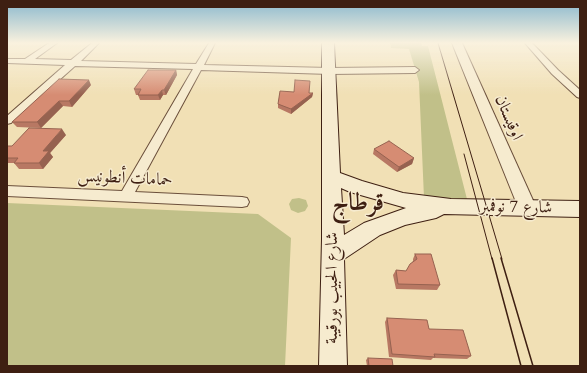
<!DOCTYPE html>
<meta charset="utf-8">
<style>
body{margin:0}
#map{position:relative;width:587px;height:373px;overflow:hidden;background:#f1e0b5;font-family:Cardo,serif}
canvas{display:block}
.frame{position:absolute;inset:0;border:8px solid #3e1f12;pointer-events:none}
</style>
<div id="map">
<canvas width="587" height="373"></canvas>
<div class="frame"></div>
</div>
<script>
const ctx = document.querySelector('canvas').getContext('2d');
ctx.lineJoin = 'round';
function fill(path, color) {
  ctx.fillStyle = color;
  ctx.fill(path, 'evenodd');
}
function toPath(rows) {
  const path = new Path2D();
  for (const r of rows) {
    path.moveTo(r[0], r[1]);
    for (let i = 2; i < r.length; i += 2) path.lineTo(r[i], r[i + 1]);
  }
  return path;
}
function strokePath(path, color, width, dash) {
  ctx.strokeStyle = color;
  ctx.lineWidth = width;
  ctx.lineCap = dash ? 'butt' : 'round';
  ctx.setLineDash(dash || []);
  ctx.stroke(path);
}
function label(font, color, halo, rows, align = 'center') {
  ctx.font = font + ' Cardo,Amiri,serif';
  ctx.lineWidth = 3;
  ctx.setLineDash([]);
  ctx.textBaseline = 'middle';
  ctx.strokeStyle = halo;
  ctx.fillStyle = color;
  for (const [text, x, y, turn = 0] of rows) {
    ctx.save();
    ctx.translate(x, y);
    ctx.rotate((+turn || 0) * Math.PI / 180);
    ctx.textAlign = isNaN(turn) ? turn : align;
    if (halo) ctx.strokeText(text, 0, 0);
    ctx.fillText(text, 0, 0);
    ctx.restore();
  }
}
fill(toPath([
 [390,43,421,43,422,46,428,46,468,203,424,198,419,82,409,49,391,48],
 [299,198,306,200,308,206,305,211,298,213,291,210,289,204,292,199],
 [7,203,258,214,291,238,285,366,7,366]
]), '#c1c089');
const minor = toPath([
 [49,43,57,43,35,59,71,60,92,43,99,43,81,61,196,64,209,43,215,43,204,65,330,68,415,67,419,70,415,73,330,74,201,70,135,192,242,197,247,198,249,202,247,206,242,207,7,196,7,186,122,191,193,69,75,66,11,123,7,124,7,116,65,65,7,63,7,59,25,59,49,43],
 [525,43,532,43,558,70,580,90,580,98,577,97,552,74,525,43]
]);
const tertiary = toPath([
 [452,43,462,43,536,207,533,212,527,214,521,212,518,207,452,43]
]);
const secondary = toPath([
 [322,43,334,43,340,173,362,181,403,193,451,199,580,201,580,217,444,214,436,218,405,225,380,235,344,259,347,366,319,366,322,239,322,43],
 [341,188,350,192,406,208,364,223,344,235,341,188]
]);
strokePath(minor, '#6b4f3b', 2);
strokePath(tertiary, '#6b4f3b', 2);
strokePath(secondary, '#3e1f12', 2);
fill(minor, '#f6ebcf');
fill(tertiary, '#f6ebcf');
fill(secondary, '#f6ebcf');
strokePath(toPath([
 [438,43,502,259],
 [464,154,492,259]
]), '#3e1f12', 1);
strokePath(toPath([
 [492,258,521,366],
 [501,258,533,366]
]), '#3e1f12', 1.5);
fill(toPath([
 [176,70,177,75,166,95,163,95,160,100,140,100,138,95,136,95,134,89],
 [91,85,72,107,63,106,41,128,17,127,12,122],
 [309,93,313,93,312,97,291,114,278,108,278,104],
 [66,135,50,153,53,157,43,169,19,169,14,163,7,163,7,146,12,146],
 [374,149,414,158,412,164,397,172,373,154],
 [415,254,440,285,437,290,396,289,393,275,396,270,406,271,413,261,413,259],
 [387,318,429,329,471,356,467,359,433,358,431,360,389,357,385,322],
 [368,358,393,366,367,366,366,360]
]), '#b87863');
fill(toPath([
 [176,70,177,75,166,95,164,90],
 [89,80,91,85,72,107,69,101],
 [162,90,163,95,160,100,158,95],
 [313,93,312,97,291,114,291,109],
 [59,101,63,106,41,128,37,122],
 [62,129,66,135,50,153,53,157,43,169,39,163,43,151],
 [414,158,412,164,397,172,399,167]
]), '#966250');
const building = toPath([
 [148,70,176,70,164,90,162,90,158,95,138,95,141,89,134,89,148,70],
 [59,79,89,80,69,101,59,101,37,122,12,122,59,79],
 [295,80,310,81,309,93,313,93,291,109,278,104,280,91,294,92,295,80],
 [29,128,62,129,43,151,49,151,39,163,14,163,18,158,7,158,7,146,12,146,29,128],
 [389,141,414,158,399,167,374,149,389,141],
 [415,254,431,254,440,285,398,284,396,270,406,271,410,264,417,259,415,254],
 [387,318,427,320,429,329,463,330,471,356,434,354,435,357,392,354,387,318],
 [368,358,392,359,393,366,369,366,368,358]
]);
fill(building, '#d68c73');
strokePath(building, '#966250', 1);
const sky = ctx.createLinearGradient(0, 0, 0, 95);
sky.addColorStop(0, '#89b8ce');
sky.addColorStop(0.45, '#f9f1de');
sky.addColorStop(1, '#f9f1de00');
ctx.fillStyle = sky;
ctx.fillRect(0, 0, 587, 95);
label('17px', '#3e1f12', '#f6ebcf', [
 ["اوقيستان",508,118,67],
 ["حمامات أنطونيس",125,179,3],
 ["شارع 7 نوفمبر",516,208,1],
 ["شارع الحبيب بورقيبة",333,288,-90]
]);
label('bold 25px', '#3e1f12', '#f6ebcf', [
 ["قرطاج",358,204]
]);
</script>
